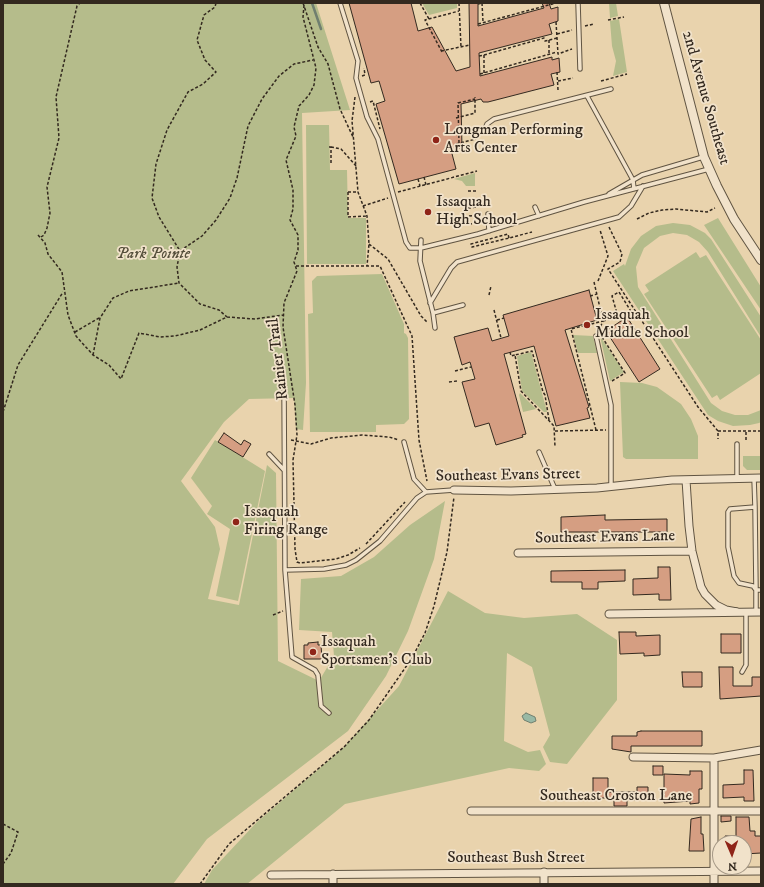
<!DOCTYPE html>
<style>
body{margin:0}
#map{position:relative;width:764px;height:887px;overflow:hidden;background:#e9d3ad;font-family:"IM FELL DW Pica",serif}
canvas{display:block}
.frame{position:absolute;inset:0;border:4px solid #33291f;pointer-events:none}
.north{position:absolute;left:712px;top:835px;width:40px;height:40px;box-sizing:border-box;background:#f1e2ca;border:1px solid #a59886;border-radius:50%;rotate:178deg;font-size:11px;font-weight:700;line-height:16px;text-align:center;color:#33291f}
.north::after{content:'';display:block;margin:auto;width:14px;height:18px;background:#8f2418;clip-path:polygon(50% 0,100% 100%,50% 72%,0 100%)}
</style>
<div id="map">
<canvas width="764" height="887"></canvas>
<div class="frame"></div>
<div class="north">N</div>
</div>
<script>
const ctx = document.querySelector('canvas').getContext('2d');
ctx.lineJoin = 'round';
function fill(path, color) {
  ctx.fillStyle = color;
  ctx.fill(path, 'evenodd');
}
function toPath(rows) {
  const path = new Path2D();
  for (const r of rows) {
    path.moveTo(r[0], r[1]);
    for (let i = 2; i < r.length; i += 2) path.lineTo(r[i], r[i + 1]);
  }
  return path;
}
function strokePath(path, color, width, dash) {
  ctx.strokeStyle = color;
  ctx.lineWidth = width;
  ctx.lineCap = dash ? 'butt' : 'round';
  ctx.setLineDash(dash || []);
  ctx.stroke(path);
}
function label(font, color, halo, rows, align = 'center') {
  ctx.font = font + ' "IM FELL DW Pica",serif';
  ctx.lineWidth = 3.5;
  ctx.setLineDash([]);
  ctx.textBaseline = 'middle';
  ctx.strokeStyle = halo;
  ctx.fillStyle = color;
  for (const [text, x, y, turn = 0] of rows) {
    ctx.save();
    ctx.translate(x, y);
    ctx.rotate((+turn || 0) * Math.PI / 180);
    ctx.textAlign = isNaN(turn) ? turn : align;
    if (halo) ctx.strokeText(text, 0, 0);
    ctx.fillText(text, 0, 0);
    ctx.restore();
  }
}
fill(toPath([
 [3,3,316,3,350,110,302,113,306,383,303,430,296,429,294,398,249,399,224,422,181,481,215,527,220,549,208,599,239,605,267,465,276,473,278,661,319,681,334,656,332,632,299,630,301,579,341,576,374,557,410,525,445,501,434,559,408,631,386,676,348,731,207,839,173,884,3,884],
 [422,3,457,3,457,8,429,15],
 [609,3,616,3,618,16,610,18],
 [619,19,627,72,613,76,616,61,612,46,610,21],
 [306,125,329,125,330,170,347,170,348,218,366,218,366,264,307,264],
 [475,173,475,186,466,186,462,181,454,179],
 [718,218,761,287,761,310,704,225],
 [673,223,690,225,705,233,711,239,761,317,761,337,708,252,699,242,687,235,673,233,660,236,644,248,636,267,638,287,711,403,722,411,735,415,748,415,761,410,761,422,759,423,750,425,733,426,718,421,708,415,613,271,624,264,625,266,631,249,641,236,656,226],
 [696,252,700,258,706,255,761,340,761,373,720,400,717,395,712,398,644,294,649,291,645,285],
 [382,274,404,324,404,333,406,334,408,338,409,419,404,424,376,425,376,432,310,432,308,314,313,313,312,281,317,276],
 [573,335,593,336,597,353,578,353],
 [600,336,624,372,610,381],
 [531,352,547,412,544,412,522,391,517,356],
 [620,382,642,383,657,387,681,404,691,419,698,436,698,459,626,459,623,457],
 [520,393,536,409,523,412,519,395],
 [215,440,265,471,238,601,216,596,230,529,207,514,212,506,191,478],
 [743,456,761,456,761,470,747,470,743,466],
 [448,591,485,613,524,618,577,614,617,640,617,700,567,764,550,762,543,747,550,735,532,667,507,653,504,741,528,752,540,750,546,764,539,771,509,768,345,804,247,884,204,884,212,870,257,822,342,749,399,686]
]), '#b5bc8b');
const water = toPath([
 [526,713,535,717,536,721,531,723,524,720,522,716,526,713]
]);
fill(water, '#99b9a5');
strokePath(water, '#707f6f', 1);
strokePath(toPath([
 [312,3,321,29]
]), '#707f6f', 2.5);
const building = toPath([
 [349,3,411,3,418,31,432,27,456,71,470,67,469,3,478,3,478,26,544,8,542,3,549,3,551,9,558,7,558,21,549,24,552,34,479,53,480,76,552,57,552,60,559,58,560,72,551,74,554,85,488,102,483,102,481,99,461,104,462,148,451,150,456,169,399,184,376,104,385,101,379,81,371,83,349,3],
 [589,290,597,320,565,330,589,407,587,408,590,418,556,426,534,346,504,354,526,434,522,435,523,437,496,445,489,423,475,427,462,382,475,379,470,362,462,365,454,337,488,328,492,341,509,336,503,315,589,290],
 [627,317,660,369,639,382,606,331,627,317],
 [224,433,241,445,244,440,251,444,243,457,218,442,224,433],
 [605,515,605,520,667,519,667,532,561,532,561,517,605,515],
 [658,567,670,567,671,600,659,600,659,594,633,595,633,579,658,578,658,567],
 [625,570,625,581,598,582,598,589,582,589,582,582,551,582,551,571,625,570],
 [619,632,636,632,636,636,660,635,660,655,644,656,644,653,620,654,619,632],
 [721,634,741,634,741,653,721,653,721,634],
 [318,642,318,645,321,645,322,659,304,659,304,645,308,645,308,643,318,642],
 [719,667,733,667,733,686,752,686,752,677,761,677,761,696,720,699,719,667],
 [682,672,702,672,702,687,683,687,682,672],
 [641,731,702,731,702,746,631,746,631,752,612,749,612,736,637,736,637,732,641,731],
 [653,766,663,766,663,775,653,775,653,766],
 [744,770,753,770,754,801,744,801,744,797,723,798,723,785,744,784,744,770],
 [690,771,702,771,702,789,699,789,699,803,690,804,690,801,664,803,664,774,690,775,690,771],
 [593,778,608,778,608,792,637,792,637,787,648,787,648,800,627,800,627,806,614,806,614,798,593,798,593,778],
 [721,816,731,816,731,821,721,822,721,816],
 [701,817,701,834,703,834,704,851,689,851,691,819,701,817],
 [736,817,749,817,750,831,755,831,755,836,761,836,761,853,744,854,744,843,726,843,725,836,736,836,736,817]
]);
fill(building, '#d59e82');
strokePath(building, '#33291f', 1);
const service = toPath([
 [340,3,358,61,356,78,367,117,378,139,406,242,410,248,421,248,478,234,584,202,709,169],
 [578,3,580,69],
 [587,96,633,180,634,189],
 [484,131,487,124,494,119,611,89],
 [609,194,642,175,703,157],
 [535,207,539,216],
 [488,214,489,231],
 [421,240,420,261,433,313,435,328],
 [430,303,451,268,457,262,619,217,631,206,643,186],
 [433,313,463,305],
 [596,336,611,405,611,486],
 [284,385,285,570,292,657,315,670,318,675,321,706,329,713],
 [404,442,414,479,426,492],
 [539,452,555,489],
 [269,454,284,470],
 [754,478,755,507,730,509,728,512,728,547,734,576,739,583,753,586,756,590,756,612],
 [737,479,737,444],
 [755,507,756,590,761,590],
 [285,570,324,569,346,565,356,560,380,541,417,498,426,492,454,490],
 [742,672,746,665,746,612]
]);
const minor = toPath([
 [686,480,689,526,692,551,701,587,705,594,716,605,726,610,737,612],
 [454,490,511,491,597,488,672,480,761,478],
 [518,553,692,551],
 [609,614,761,612],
 [633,757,714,758,761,750],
 [714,758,714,884],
 [471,811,761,811],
 [544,872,544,884],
 [333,874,333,884],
 [271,875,761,871]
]);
const tertiary = toPath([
 [664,3,704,157,717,186,734,219,761,260]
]);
strokePath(service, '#605442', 5.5);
strokePath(minor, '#605442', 9);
strokePath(tertiary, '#605442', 10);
strokePath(toPath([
 [216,3,215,7,204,15,197,40,205,60,216,72,203,84,188,92,167,130,156,164,152,198,159,217,180,251,177,267,179,283,200,304,219,310,227,317],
 [303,3,318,47,328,64,340,109,353,137],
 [420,3,429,19],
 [459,3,461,47],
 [482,3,483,22],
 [478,4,482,3],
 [304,5,303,17,316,68,314,85,309,95,299,106,294,127,296,136,286,160,293,190,293,209,290,220,298,235,298,250,294,262,297,271,284,303,283,327,295,405,297,435,293,460,295,549,297,562,300,563,336,559,348,555,360,548],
 [608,20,624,17],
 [556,22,558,54,572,49],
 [478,24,556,3],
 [585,26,594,24],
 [557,34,572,30],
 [549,40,549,55],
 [441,51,470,45],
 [442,52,425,20,459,11],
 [484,55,544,38,545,41,557,38],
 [479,56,484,55,484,73],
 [557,72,558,90],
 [480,74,557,52],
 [362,76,365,75,364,68],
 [558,81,573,78],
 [601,81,627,74],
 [355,97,352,121,358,192,367,216,369,244,367,266],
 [370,102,373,101,380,129],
 [456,118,475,113,475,97],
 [459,143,458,103,475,99],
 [456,144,476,139],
 [329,147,331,147,331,165],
 [331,147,341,149,356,166],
 [424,177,426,185],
 [418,179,420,186],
 [468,191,477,191],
 [348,192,348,217],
 [348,192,358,192],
 [398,192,477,171],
 [468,200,477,199],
 [363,206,388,198],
 [468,208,477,207],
 [469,216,478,215],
 [348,217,367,216],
 [637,219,649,213,662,210,676,209,707,212,715,208],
 [469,224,478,223],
 [609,227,622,254,620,262,608,269,698,407,718,431,718,439],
 [38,235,45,243,48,254,62,272,68,315,76,336,93,355,109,365,121,379,139,333,160,337,175,336,200,330,227,317,255,319,283,315],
 [41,237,44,235,47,228,50,213,47,187,59,138,56,97,77,6,80,3],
 [509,238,508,234,471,244,472,247,480,245,509,238,532,232],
 [369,244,388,259,421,316,428,323],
 [180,251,202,236,216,220,230,198,237,178,248,126,262,99,279,76,294,64,313,60],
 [296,266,380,266,412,336,419,440,427,481],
 [598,281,608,256,600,230],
 [594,282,603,321,636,312],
 [489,295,491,286],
 [590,296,597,294],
 [494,310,501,338],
 [618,317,612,296,619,292,632,313],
 [497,320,504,318],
 [75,332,99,318],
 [602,337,625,373,612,381],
 [510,352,511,356,515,355],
 [93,355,100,318,113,298,129,291,179,283],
 [455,371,471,367],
 [449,382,457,381],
 [3,412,18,365,63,292],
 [549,420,545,395,543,392,532,351,515,355,521,391,554,426,555,447],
 [596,430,571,329,603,321,598,332],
 [555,431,606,430],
 [718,431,761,431],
 [746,432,746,440],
 [291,440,311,444,331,438,362,435,389,437,399,440],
 [366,544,405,502],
 [273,615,283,611],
 [3,824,18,832,11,853,3,864],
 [200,884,229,844,344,747,369,720,412,658,425,633,434,606,447,552,454,497]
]), '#33291f', 1.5, [3, 2]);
strokePath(service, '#f1e2ca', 3.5);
strokePath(minor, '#f1e2ca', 7);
strokePath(tertiary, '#f1e2ca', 8);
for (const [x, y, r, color] of [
 [436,140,4,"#8f2418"],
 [428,212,4,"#8f2418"],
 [587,325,4,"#8f2418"],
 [236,522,4,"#8f2418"],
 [313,652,4,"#8f2418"]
]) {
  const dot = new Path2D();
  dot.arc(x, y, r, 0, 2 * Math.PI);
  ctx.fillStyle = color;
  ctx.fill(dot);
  strokePath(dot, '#f1e2ca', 1.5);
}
label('16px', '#33291f', '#f1e2ca', [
 ["2nd Avenue Southeast",705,98,74],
 ["Rainier Trail",279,359,-97],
 ["Southeast Evans Street",508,476,-1],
 ["Southeast Evans Lane",605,538,-1],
 ["Southeast Croston Lane",616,797],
 ["Southeast Bush Street",516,859]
]);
label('16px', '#33291f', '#f1e2ca', [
 ["Longman Performing",444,131],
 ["Arts Center",444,149],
 ["Issaquah",436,203],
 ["High School",436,221],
 ["Issaquah",595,316],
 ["Middle School",595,334],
 ["Issaquah",244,513],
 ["Firing Range",244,531],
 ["Issaquah",321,643],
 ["Sportsmen's Club",321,661]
], 'left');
label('italic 16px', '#544e3a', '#f1e2ca', [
 ["Park Pointe",153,255]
]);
</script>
